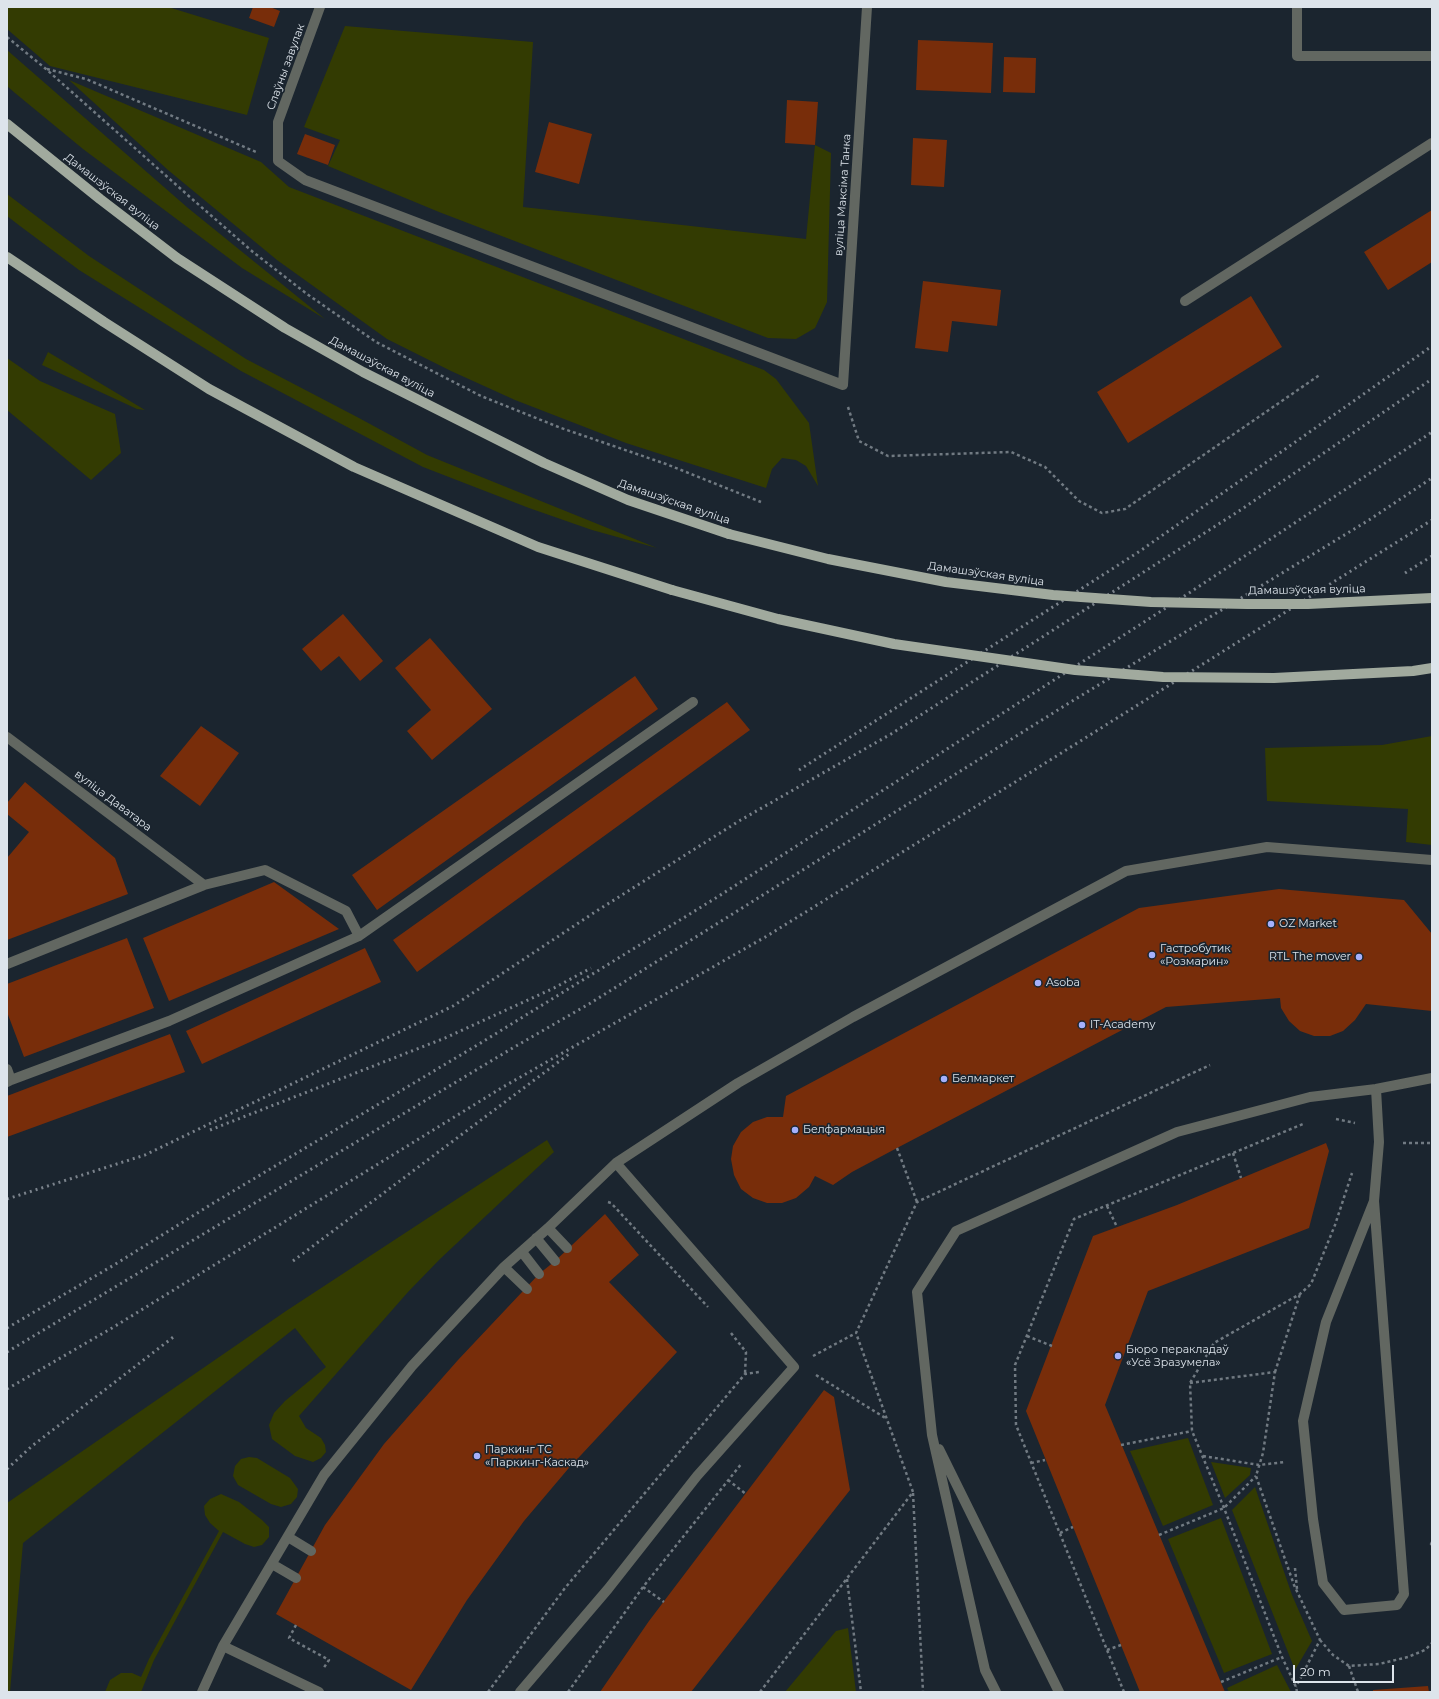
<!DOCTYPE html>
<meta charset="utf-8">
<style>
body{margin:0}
#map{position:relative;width:1439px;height:1699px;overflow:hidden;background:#1b252f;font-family:Montserrat,sans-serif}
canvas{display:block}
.frame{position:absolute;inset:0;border:8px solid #dde4eb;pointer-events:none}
.scale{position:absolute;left:1293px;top:1665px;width:101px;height:18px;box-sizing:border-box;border:2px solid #dde4eb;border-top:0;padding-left:5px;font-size:12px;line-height:14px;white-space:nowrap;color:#dde4eb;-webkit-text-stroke:3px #1b252f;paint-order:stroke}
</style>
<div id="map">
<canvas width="1439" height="1699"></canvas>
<div class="frame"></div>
<div class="scale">20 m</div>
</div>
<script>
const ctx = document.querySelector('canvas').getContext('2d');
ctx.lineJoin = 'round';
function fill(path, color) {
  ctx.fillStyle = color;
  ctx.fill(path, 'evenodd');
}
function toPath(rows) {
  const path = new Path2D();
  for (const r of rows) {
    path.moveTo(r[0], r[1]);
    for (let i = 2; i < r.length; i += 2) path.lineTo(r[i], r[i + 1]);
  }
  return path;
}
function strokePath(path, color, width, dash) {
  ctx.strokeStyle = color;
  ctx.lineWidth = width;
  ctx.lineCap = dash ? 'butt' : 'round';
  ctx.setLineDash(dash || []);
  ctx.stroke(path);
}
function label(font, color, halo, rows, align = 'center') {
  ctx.font = font + ' Montserrat,sans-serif';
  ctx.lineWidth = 3.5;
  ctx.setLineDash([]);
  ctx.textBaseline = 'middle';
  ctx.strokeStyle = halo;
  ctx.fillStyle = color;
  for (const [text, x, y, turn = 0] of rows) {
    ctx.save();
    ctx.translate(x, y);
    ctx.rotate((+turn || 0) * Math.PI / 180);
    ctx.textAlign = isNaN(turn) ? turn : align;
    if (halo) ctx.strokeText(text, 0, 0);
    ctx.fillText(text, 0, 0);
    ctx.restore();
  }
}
fill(toPath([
 [7,7,168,7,269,38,247,115,50,66,7,29],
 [345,26,533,42,523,207,806,239,815,145,831,153,827,302,815,328,796,339,768,338,439,212,328,166,340,140,304,127],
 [7,50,188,208,325,319,242,268,83,149,15,93,7,86],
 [69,80,261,162,289,187,764,370,776,379,809,423,818,486,806,466,796,460,782,458,772,469,766,488,626,443,515,400,451,371,387,339,277,260,168,170],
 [7,194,89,256,246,359,359,418,427,455,657,548,592,530,529,508,423,467,241,371,79,270,20,226,7,216],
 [48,352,145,410,137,409,42,365],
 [7,358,40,381,115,414,121,453,91,480,7,410],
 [1432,736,1432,845,1406,842,1408,809,1267,801,1265,748,1382,745],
 [547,1140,554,1152,440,1259,408,1292,299,1416,306,1428,321,1438,325,1445,326,1452,321,1458,313,1462,295,1456,272,1439,269,1425,274,1413,285,1401,326,1367,295,1328,23,1543,10,1692,7,1692,7,1503,286,1311],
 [1188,1438,1213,1505,1163,1526,1130,1451],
 [249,1457,257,1458,290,1478,298,1489,297,1497,291,1504,281,1507,271,1504,238,1485,233,1476,235,1466,241,1459],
 [1211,1462,1251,1468,1250,1475,1225,1498],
 [1255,1487,1292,1595,1312,1641,1295,1670,1232,1510],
 [221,1494,239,1502,262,1520,269,1527,269,1537,262,1545,254,1547,245,1544,223,1532,154,1660,141,1692,105,1692,110,1680,121,1673,132,1673,141,1677,149,1659,219,1531,210,1523,205,1515,204,1506,210,1499],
 [1221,1518,1272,1654,1224,1673,1168,1539],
 [848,1628,856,1692,785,1692,836,1631],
 [1277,1665,1291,1692,1229,1692,1227,1688]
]), '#333b02');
fill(toPath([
 [253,7,270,7,280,11,274,27,249,18],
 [918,40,993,43,991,93,916,90],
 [1004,57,1036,58,1035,93,1003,92],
 [787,100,818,102,815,145,785,143],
 [549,122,592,134,579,184,535,172],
 [305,134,335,145,328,165,297,154],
 [913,138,947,140,944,187,911,185],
 [1432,210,1432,262,1388,290,1364,252],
 [923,281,1001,290,997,326,952,321,948,352,915,348],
 [1251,296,1282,347,1128,443,1097,392],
 [343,614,383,661,360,681,339,656,321,671,302,649],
 [430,638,492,709,432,760,407,731,431,710,395,668],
 [635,676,658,709,377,910,352,875],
 [727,702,750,730,417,972,393,940],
 [201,726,239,753,200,806,160,776],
 [25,782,115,858,128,894,7,940,7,858,29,832,7,814,7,803],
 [274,882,339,929,169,1001,143,938],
 [1279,889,1404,900,1432,934,1432,1011,1366,1004,1355,1020,1343,1031,1330,1036,1314,1036,1300,1031,1289,1021,1281,1008,1280,998,1166,1007,897,1148,852,1172,833,1185,815,1176,809,1187,796,1198,782,1203,767,1203,753,1198,741,1189,734,1175,731,1159,733,1146,741,1132,753,1122,767,1117,783,1117,786,1096,1139,908],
 [127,938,154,1008,24,1057,7,1012,7,984],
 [365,948,381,982,202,1064,186,1031],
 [170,1034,185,1072,7,1137,7,1096],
 [1326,1143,1329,1151,1309,1228,1148,1291,1105,1405,1225,1692,1140,1692,1026,1411,1093,1236,1177,1205],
 [605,1214,639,1255,609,1282,677,1352,568,1469,524,1521,467,1600,411,1690,276,1614,325,1525,384,1444,458,1360,539,1274,555,1261],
 [824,1390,834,1397,850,1490,691,1692,600,1692,649,1621],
 [1428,1686,1429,1692,1373,1692,1373,1690]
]), '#782d0a');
strokePath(toPath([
 [7,37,46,69,191,198,253,252,307,294,376,342,481,396,561,428,666,464,761,502],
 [47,69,86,79,256,152],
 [848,407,859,441,888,456,1011,452,1045,467,1079,501,1102,513,1125,509,1321,374],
 [1336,1119,1355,1123],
 [1403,1143,1432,1143],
 [897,1148,917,1202],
 [1233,1153,1241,1178],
 [608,1202,611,1203,708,1307],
 [1107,1206,1117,1227],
 [731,1333,746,1352,745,1374],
 [1027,1336,1052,1346],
 [813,1356,856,1333,917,1202,1210,1065],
 [1275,1372,1300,1294],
 [816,1375,887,1419],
 [1190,1383,1275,1372,1263,1453,1256,1476,1294,1585,1320,1640,1296,1687],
 [1121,1445,1192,1431],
 [1203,1456,1259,1465,1285,1462],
 [1031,1463,1045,1460],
 [728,1480,746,1494],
 [913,1493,923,1692],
 [1060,1533,1073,1527],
 [1159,1535,1224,1508,1256,1476],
 [1432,1542,1431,1544,1432,1545],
 [1295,1568,1297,1589],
 [847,1579,861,1692],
 [643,1587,664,1602],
 [296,1625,289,1638,329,1660,323,1669],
 [1320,1640,1333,1655,1349,1666,1379,1664,1408,1657,1425,1650,1432,1643],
 [1107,1650,1121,1645],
 [1349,1666,1358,1692],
 [1221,1682,1282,1657],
 [488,1692,565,1588,745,1374,759,1372],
 [568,1692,643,1587,742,1463],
 [760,1692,913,1492,856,1333],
 [1124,1692,1016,1425,1015,1365,1074,1219,1303,1124],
 [1297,1692,1296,1687,1282,1657,1224,1508,1192,1431,1190,1383,1214,1343,1300,1294,1311,1284,1335,1225,1352,1173]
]), '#717a82', 2.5, [3, 3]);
strokePath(toPath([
 [320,7,278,122,278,161,305,180,843,385,867,7],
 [1297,7,1297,56,1432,56],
 [1185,301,1432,143],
 [7,737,204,885],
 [7,964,204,885,265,870,346,911,359,936],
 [7,1069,11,1080,7,1082],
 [11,1080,169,1021,359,936,693,702],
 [1374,1201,1326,1322,1303,1421,1313,1519,1323,1583,1344,1610,1397,1605,1404,1594,1374,1201,1379,1142,1376,1089],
 [548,1228,567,1248],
 [536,1238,555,1261],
 [522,1252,539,1274],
 [504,1267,527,1289],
 [939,1449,1059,1692],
 [288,1537,311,1551],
 [272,1564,296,1578],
 [223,1646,319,1692],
 [202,1692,223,1646,324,1475,412,1366,504,1267,548,1228,616,1163,738,1083,853,1017,1126,871,1267,847,1432,860],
 [520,1692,608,1589,697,1476,794,1367,616,1163],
 [996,1692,985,1670,932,1435,917,1292,956,1231,1177,1132,1310,1097,1376,1089,1432,1078]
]), '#626761', 10);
strokePath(toPath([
 [7,124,100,199,177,258,285,328,363,372,544,463,628,500,729,534],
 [7,257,104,322,209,389,354,467,538,547,672,590]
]), '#a1aa9e', 10);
strokePath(toPath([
 [1405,573,1432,556],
 [799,770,1140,551,1432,346],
 [210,1130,445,1038,554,988,591,968],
 [7,1199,145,1155,453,1006,595,912,739,821,891,734,1242,509,1432,379],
 [293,1261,569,1054],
 [7,1328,114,1265,215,1202,479,1044,719,896,1186,595,1432,432],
 [7,1352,516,1046,589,1004,1069,703,1369,520,1432,478],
 [7,1389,112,1328,503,1087,767,936,1012,784,1432,520],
 [7,1469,32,1446,176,1335]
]), '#7b838c', 3, [2, 4]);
strokePath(toPath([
 [729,534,828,559,946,582,1053,595,1151,602,1247,604,1308,604,1432,598],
 [672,590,778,619,894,644,1075,670,1163,677,1274,678,1413,671,1432,668]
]), '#a1aa9e', 10);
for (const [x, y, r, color] of [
 [1271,924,4,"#a5b1fc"],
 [1152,955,4,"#a5b1fc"],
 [1359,957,4,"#a5b1fc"],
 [1038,983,4,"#a5b1fc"],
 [1082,1025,4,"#a5b1fc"],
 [944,1079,4,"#a5b1fc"],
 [795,1130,4,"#a5b1fc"],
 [1118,1356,4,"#a5b1fc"],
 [477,1456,4,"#a5b1fc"]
]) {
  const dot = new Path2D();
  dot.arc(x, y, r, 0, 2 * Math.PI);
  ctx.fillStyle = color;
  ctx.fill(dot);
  strokePath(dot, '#1b252f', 1.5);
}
label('11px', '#dde4eb', '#1b252f', [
 ["Слаўны завулак",286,67,-70],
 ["Дамашэўская вуліца",112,192,38],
 ["вуліца Максіма Танка",843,195,-86],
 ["Дамашэўская вуліца",382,367,28],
 ["Дамашэўская вуліца",674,502,19],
 ["Дамашэўская вуліца",986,574,8],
 ["Дамашэўская вуліца",1307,590,-1],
 ["вуліца Даватара",113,801,37]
]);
label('11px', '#dde4eb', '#1b252f', [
 ["OZ Market",1279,924],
 ["Гастробутик",1160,949],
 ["«Розмарин»",1160,962],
 ["RTL The mover",1351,957,"right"],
 ["Asoba",1046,983],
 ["IT-Academy",1090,1025],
 ["Белмаркет",952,1079],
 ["Белфармацыя",803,1130],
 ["Бюро перакладаў",1126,1350],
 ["«Усё Зразумела»",1126,1363],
 ["Паркинг ТС",485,1450],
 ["«Паркинг-Каскад»",485,1463]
], 'left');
</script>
